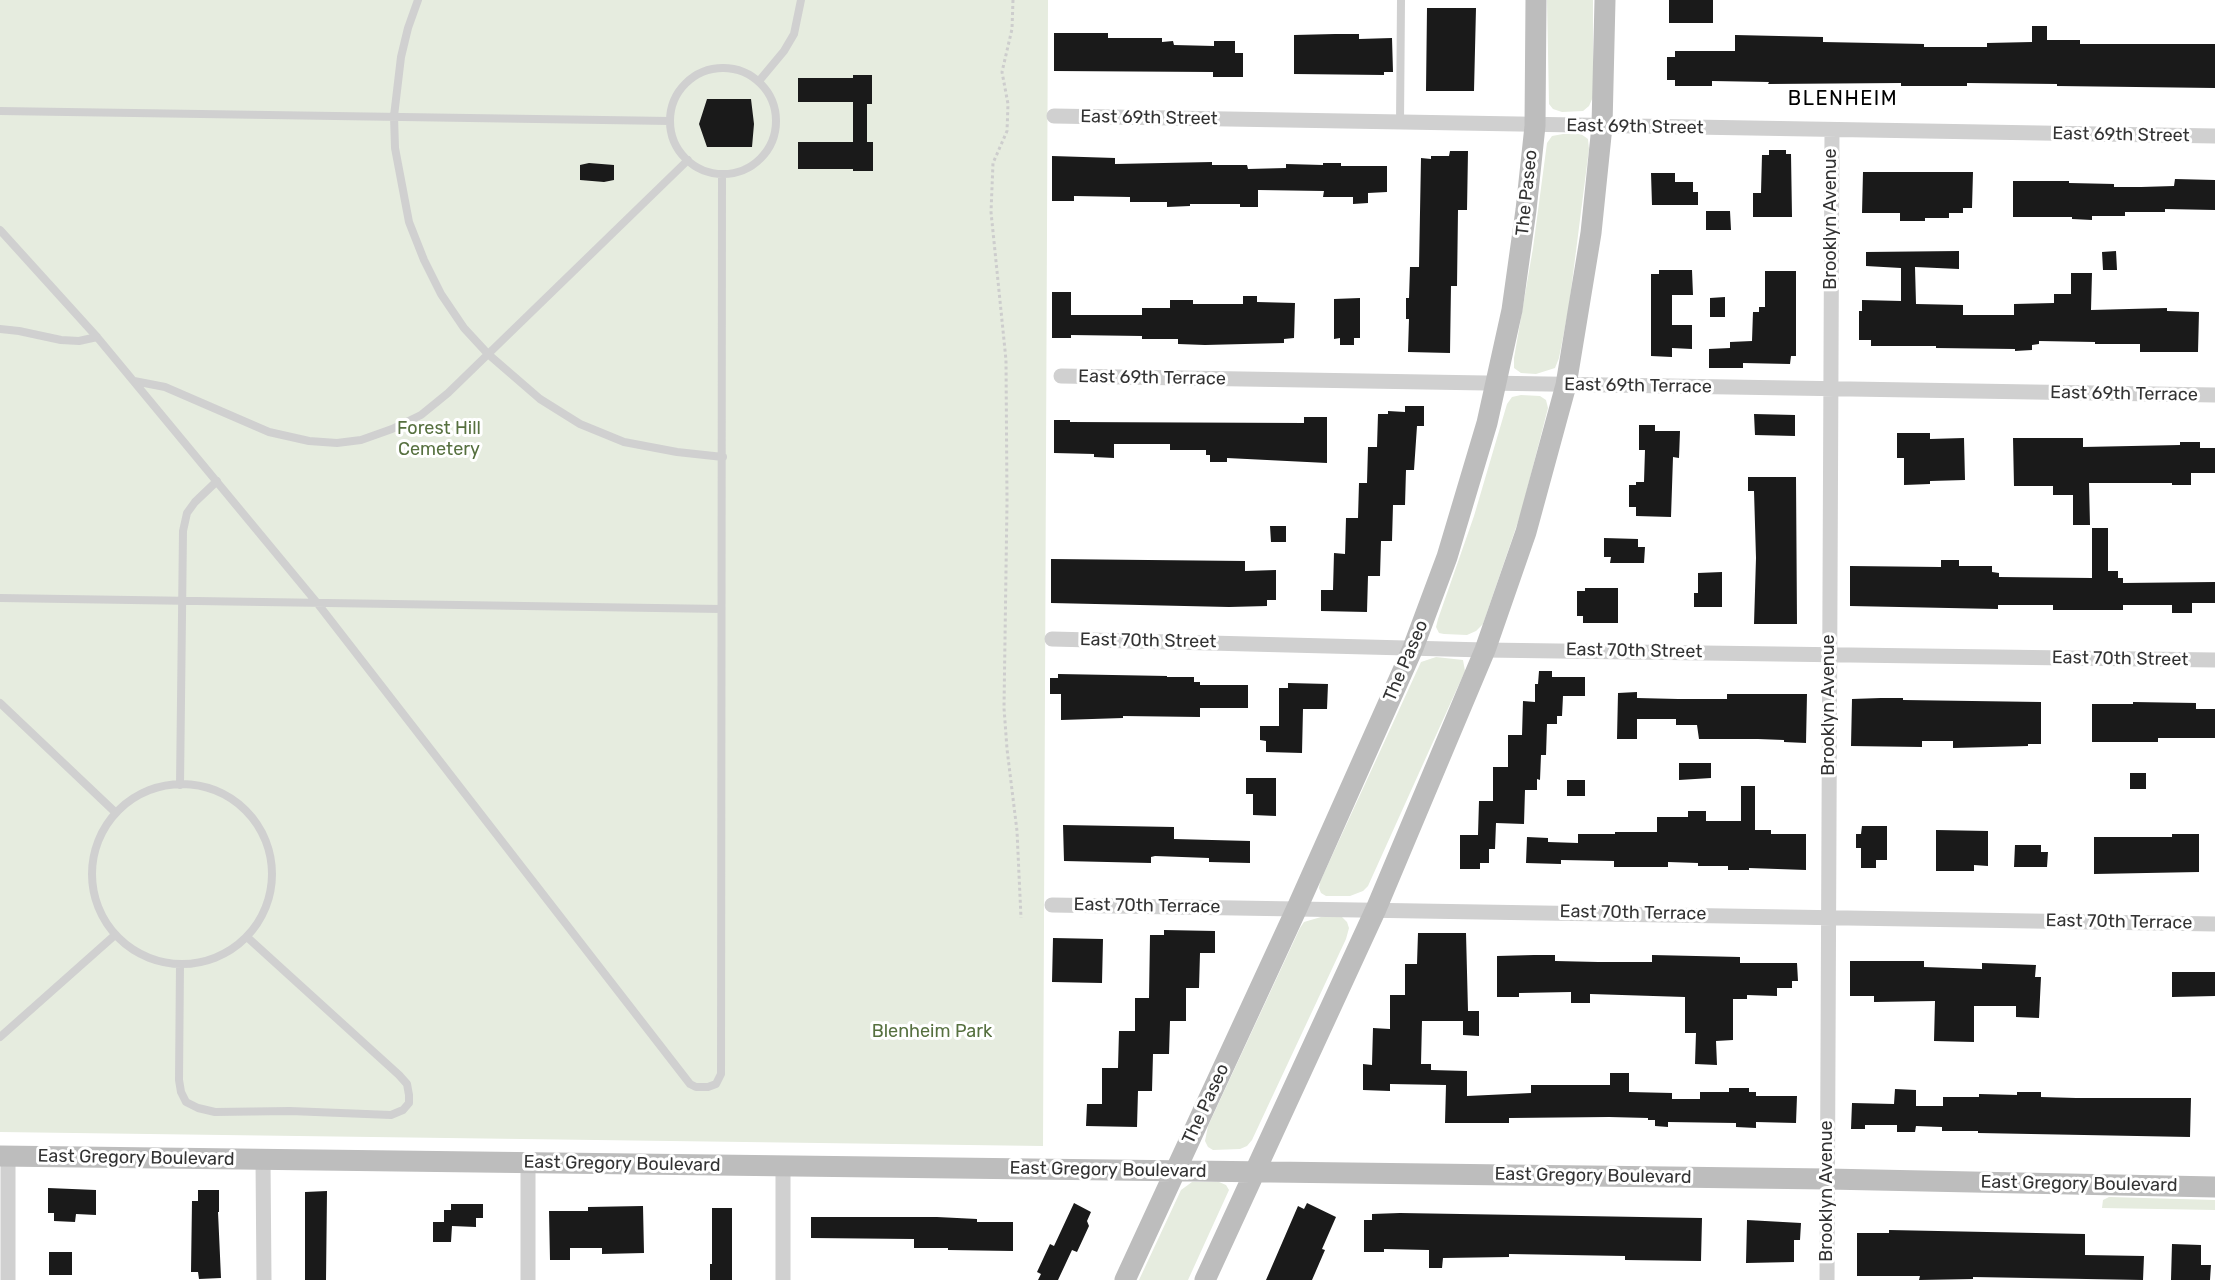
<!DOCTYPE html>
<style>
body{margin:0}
canvas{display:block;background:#fff}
</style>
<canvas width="2215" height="1280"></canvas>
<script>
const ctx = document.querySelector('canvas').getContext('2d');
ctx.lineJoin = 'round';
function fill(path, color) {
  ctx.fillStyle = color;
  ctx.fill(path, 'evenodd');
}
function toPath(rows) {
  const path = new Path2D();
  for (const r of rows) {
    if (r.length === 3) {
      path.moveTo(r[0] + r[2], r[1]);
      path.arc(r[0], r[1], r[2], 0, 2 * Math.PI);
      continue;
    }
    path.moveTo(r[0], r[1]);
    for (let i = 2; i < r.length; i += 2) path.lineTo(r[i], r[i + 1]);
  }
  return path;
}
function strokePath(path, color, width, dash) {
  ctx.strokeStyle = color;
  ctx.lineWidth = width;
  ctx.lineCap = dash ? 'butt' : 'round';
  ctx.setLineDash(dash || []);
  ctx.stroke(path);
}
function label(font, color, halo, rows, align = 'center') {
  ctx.font = font + ' Rubik,sans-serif';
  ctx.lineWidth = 6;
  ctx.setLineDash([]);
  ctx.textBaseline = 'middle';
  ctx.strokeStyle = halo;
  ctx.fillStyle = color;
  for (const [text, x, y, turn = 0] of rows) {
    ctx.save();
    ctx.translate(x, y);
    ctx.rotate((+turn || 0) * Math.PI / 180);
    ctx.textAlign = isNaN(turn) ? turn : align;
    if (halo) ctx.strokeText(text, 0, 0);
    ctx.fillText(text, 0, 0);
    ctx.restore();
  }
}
fill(toPath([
 [0,0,1048,0,1043,1146,0,1132],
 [1547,0,1593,0,1593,97,1589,106,1583,111,1562,112,1553,109,1549,104],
 [1563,134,1581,134,1588,139,1589,149,1569,306,1559,358,1555,368,1536,374,1521,373,1514,368,1514,358,1533,248,1547,143,1552,136],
 [1521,395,1540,396,1546,400,1548,408,1521,513,1483,624,1476,631,1467,635,1444,634,1439,633,1436,627,1438,619,1474,516,1507,404,1512,397],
 [1436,657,1463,660,1465,671,1368,886,1363,891,1350,896,1326,896,1321,893,1319,888,1320,882,1421,662],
 [1321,917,1342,917,1347,922,1349,928,1346,939,1252,1140,1247,1146,1240,1149,1213,1150,1208,1147,1205,1141,1208,1126,1300,928,1304,922],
 [1192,1182,1219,1182,1226,1185,1229,1190,1188,1280,1139,1280,1181,1190],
 [2109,1197,2215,1200,2215,1210,2102,1208,2103,1200]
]), '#e6ecdf');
fill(toPath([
 [1669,0,1713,0,1713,23,1669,23],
 [1427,8,1476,8,1474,91,1426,91],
 [2032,26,2047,26,2047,40,2080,40,2080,44,2215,44,2215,88,2057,86,2057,84,1967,83,1967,86,1901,86,1901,83,1768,84,1769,82,1712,81,1712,86,1675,86,1675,80,1667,80,1667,57,1675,57,1675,51,1735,51,1735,35,1823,37,1823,42,1924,44,1924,47,1987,47,1987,43,2032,42],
 [1054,33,1108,33,1108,38,1162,38,1162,42,1173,41,1174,45,1214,46,1214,41,1235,41,1235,53,1243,53,1243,77,1213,77,1213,72,1054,71],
 [1335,34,1359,34,1359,39,1392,38,1393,72,1384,72,1384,75,1294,74,1294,35],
 [853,75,872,75,872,104,867,104,867,142,873,142,873,171,853,171,853,169,798,169,798,142,853,142,853,102,798,102,798,78,853,78],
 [707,99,751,99,754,124,752,147,707,147,699,124],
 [1769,150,1786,150,1786,154,1791,154,1792,217,1753,217,1753,193,1761,193,1762,155,1769,155],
 [1450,151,1468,151,1467,210,1458,210,1457,286,1451,286,1450,353,1408,352,1409,319,1406,319,1406,298,1409,298,1410,267,1419,267,1421,158,1431,159,1431,156,1449,156],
 [1052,156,1115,158,1115,164,1212,162,1212,165,1247,165,1248,169,1286,168,1286,164,1323,165,1323,163,1341,163,1341,166,1387,166,1387,192,1368,193,1368,203,1353,204,1353,197,1323,197,1324,191,1258,190,1258,207,1240,207,1240,204,1190,204,1190,206,1167,207,1167,202,1130,202,1130,197,1074,196,1074,201,1052,201],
 [589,163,614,165,614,180,604,182,580,180,580,165],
 [1863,172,1973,172,1972,208,1963,208,1963,213,1949,213,1949,218,1925,218,1925,221,1900,221,1900,213,1862,213],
 [1651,173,1675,173,1675,182,1693,182,1693,192,1698,192,1698,205,1652,205],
 [2175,179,2215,180,2215,210,2165,209,2165,212,2125,212,2125,216,2092,216,2092,220,2072,219,2072,217,2013,217,2013,181,2069,181,2069,183,2114,184,2114,187,2141,187,2174,186],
 [1706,211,1730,211,1731,230,1706,230],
 [1959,251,1959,269,1915,267,1916,304,1963,305,1963,315,2014,315,2014,304,2054,303,2054,294,2071,294,2071,273,2092,273,2091,310,2167,308,2167,311,2199,312,2198,352,2140,352,2140,344,2095,344,2095,342,2039,341,2039,344,2032,345,2032,350,2015,351,2015,349,1936,348,1936,346,1871,346,1871,340,1859,340,1859,311,1862,311,1862,300,1901,301,1901,268,1866,266,1866,252],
 [2116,251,2117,270,2103,270,2102,252],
 [1659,270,1692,270,1693,295,1672,295,1672,325,1692,325,1692,349,1672,348,1672,357,1651,356,1651,274,1659,274],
 [1765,271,1796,271,1796,356,1791,356,1790,364,1743,363,1743,368,1709,368,1709,349,1730,348,1730,342,1752,341,1753,312,1759,312,1759,307,1765,307],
 [1052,292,1071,292,1071,315,1142,315,1142,308,1170,308,1170,300,1193,300,1193,304,1243,304,1243,296,1257,296,1257,302,1295,303,1294,338,1284,339,1284,343,1205,345,1178,344,1178,339,1142,339,1142,336,1071,335,1071,338,1052,338],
 [1725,297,1725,317,1710,317,1710,298],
 [1360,298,1360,338,1354,338,1354,345,1340,345,1340,338,1334,339,1334,299],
 [1405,406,1424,406,1424,426,1417,426,1414,470,1406,470,1405,505,1393,505,1392,541,1381,541,1380,576,1368,576,1367,612,1321,611,1321,590,1333,590,1334,553,1345,554,1346,518,1358,518,1359,483,1367,483,1368,447,1377,447,1378,414,1388,414,1388,411,1405,412],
 [1754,414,1795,415,1795,436,1755,435],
 [1304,417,1327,417,1327,463,1227,458,1227,462,1210,462,1210,455,1206,455,1206,450,1170,450,1170,444,1114,444,1114,458,1094,457,1094,454,1054,453,1054,420,1070,420,1070,422,1304,423],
 [1639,425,1655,425,1655,431,1680,431,1679,458,1673,457,1671,517,1636,516,1636,507,1629,507,1629,485,1636,485,1636,482,1644,482,1645,450,1639,450],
 [1897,433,1930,433,1930,439,1964,438,1965,480,1930,481,1930,484,1904,485,1904,458,1897,458],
 [2013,438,2083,438,2083,447,2180,445,2180,442,2200,442,2200,448,2215,448,2215,473,2191,473,2191,485,2172,485,2172,483,2089,483,2090,525,2073,525,2073,495,2053,495,2053,486,2014,486],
 [1748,477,1796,477,1797,624,1754,624,1756,558,1754,491,1748,491],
 [1270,526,1286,526,1286,542,1271,542],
 [2092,528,2108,528,2108,571,2118,571,2118,578,2123,578,2123,583,2215,582,2215,603,2192,603,2192,613,2172,613,2172,605,2123,605,2123,610,2053,610,2053,605,1998,605,1998,609,1850,606,1850,566,1941,567,1941,560,1959,560,1959,566,1992,566,1992,572,1999,573,1999,577,2092,578],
 [1604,538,1638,539,1638,547,1645,547,1644,563,1610,563,1611,557,1604,557],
 [1051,559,1245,561,1245,571,1276,570,1276,600,1267,600,1267,606,1229,607,1051,603],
 [1722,572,1722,607,1694,607,1694,593,1698,593,1698,573],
 [1585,588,1618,588,1618,623,1583,623,1583,616,1577,616,1577,591,1585,591],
 [1539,671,1552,671,1552,677,1585,677,1585,696,1563,696,1562,716,1557,716,1557,724,1547,724,1546,755,1541,755,1540,780,1537,779,1537,790,1525,790,1524,824,1496,823,1495,849,1489,849,1489,863,1480,863,1480,869,1460,869,1460,835,1478,835,1479,801,1493,801,1493,767,1508,767,1508,735,1522,735,1523,701,1535,702,1535,684,1538,684],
 [1058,674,1167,676,1167,677,1194,677,1194,682,1200,682,1200,685,1248,685,1248,708,1200,708,1200,717,1123,716,1123,718,1061,720,1061,694,1050,694,1050,678,1058,678],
 [1288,683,1328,684,1327,709,1303,709,1302,753,1266,752,1266,741,1260,740,1260,726,1279,726,1279,688,1288,688],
 [1637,692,1637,698,1678,699,1727,699,1727,694,1807,694,1806,743,1784,742,1784,740,1758,739,1699,739,1697,725,1676,725,1676,719,1637,719,1637,739,1617,739,1618,693],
 [1881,698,1903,698,1903,700,2041,702,2041,744,2028,744,2028,746,1953,748,1953,741,1922,741,1922,747,1851,746,1852,699],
 [2133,702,2196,703,2196,709,2215,709,2215,738,2158,738,2158,742,2092,742,2092,704,2133,704],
 [1679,763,1711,763,1711,778,1679,780],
 [2130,773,2146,773,2146,789,2130,789],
 [1246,778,1276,778,1276,816,1253,815,1253,794,1246,794],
 [1567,780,1585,780,1585,796,1567,796],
 [1741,786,1755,786,1755,830,1771,830,1771,834,1806,834,1806,870,1749,868,1749,870,1728,870,1728,866,1698,866,1698,863,1668,862,1668,867,1614,867,1614,861,1561,860,1561,864,1526,863,1527,837,1548,838,1548,842,1578,843,1578,834,1615,834,1615,832,1657,832,1657,817,1688,817,1688,811,1706,811,1706,821,1741,821],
 [1063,825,1174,827,1174,839,1250,841,1250,863,1209,862,1209,858,1155,856,1151,857,1151,863,1064,861],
 [1862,826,1887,826,1887,860,1876,860,1876,868,1861,868,1861,848,1856,848,1856,834,1861,834],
 [1936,830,1988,831,1988,866,1974,865,1974,871,1936,871],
 [2172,834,2199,834,2199,872,2094,874,2094,837,2172,837],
 [2015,845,2041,845,2041,852,2048,852,2047,867,2014,867],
 [1164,930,1215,931,1215,953,1200,953,1199,988,1186,988,1186,1021,1170,1021,1169,1054,1153,1054,1152,1091,1138,1091,1137,1127,1086,1126,1087,1104,1102,1104,1102,1068,1118,1068,1119,1031,1135,1031,1135,998,1149,998,1150,935,1164,935],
 [1418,933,1466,933,1468,1011,1479,1011,1479,1036,1463,1035,1463,1021,1422,1021,1421,1064,1431,1064,1431,1070,1467,1071,1467,1096,1531,1093,1531,1085,1610,1085,1610,1073,1629,1073,1629,1092,1672,1093,1672,1099,1700,1099,1700,1092,1729,1092,1729,1088,1749,1088,1749,1092,1756,1092,1756,1096,1797,1096,1796,1123,1756,1122,1756,1128,1736,1127,1736,1123,1668,1122,1668,1127,1655,1126,1655,1120,1648,1120,1648,1118,1609,1117,1509,1118,1509,1123,1445,1123,1446,1085,1390,1084,1390,1091,1363,1090,1363,1064,1372,1065,1373,1028,1390,1029,1390,995,1405,995,1405,964,1417,964],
 [1053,938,1103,939,1102,983,1052,982],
 [1534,955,1555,955,1555,961,1598,962,1652,962,1652,955,1740,957,1740,963,1797,963,1798,981,1792,981,1792,988,1777,988,1777,996,1747,995,1747,999,1733,999,1733,1040,1716,1041,1717,1065,1695,1064,1696,1033,1685,1033,1685,997,1590,994,1590,1003,1571,1003,1571,992,1519,993,1519,997,1497,997,1497,956],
 [1850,961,1924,961,1924,967,1982,969,1982,963,2036,965,2035,977,2041,977,2039,1018,2016,1017,2016,1006,1974,1006,1974,1042,1934,1041,1935,1001,1874,1002,1874,996,1850,996],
 [2172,972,2215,972,2215,996,2172,997],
 [1895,1089,1916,1090,1916,1106,1943,1106,1943,1097,1979,1097,1979,1094,2017,1095,2017,1092,2041,1092,2041,1097,2076,1098,2191,1098,2190,1137,1978,1133,1978,1131,1942,1131,1942,1127,1916,1126,1915,1132,1897,1132,1897,1125,1865,1125,1865,1129,1851,1129,1852,1103,1894,1104],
 [48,1188,96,1190,96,1215,76,1214,75,1222,54,1221,54,1213,48,1213],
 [198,1190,219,1190,219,1212,218,1212,221,1278,199,1279,198,1272,191,1272,192,1201,198,1201],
 [327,1191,326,1280,305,1280,305,1192],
 [1074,1203,1091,1212,1087,1221,1089,1226,1077,1252,1072,1250,1058,1280,1038,1280,1041,1274,1037,1272,1050,1244,1054,1246],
 [1307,1203,1336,1217,1322,1249,1325,1250,1312,1280,1266,1280,1298,1206,1304,1209],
 [451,1204,483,1204,483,1218,476,1218,476,1227,452,1226,451,1242,433,1242,433,1222,444,1222,444,1210,451,1210],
 [643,1206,644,1253,602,1254,602,1248,570,1248,570,1260,550,1260,549,1211,588,1211,588,1207],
 [712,1208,732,1208,732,1280,710,1280,710,1264,712,1264],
 [1400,1213,1702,1218,1701,1261,1625,1260,1625,1256,1509,1254,1509,1257,1443,1258,1442,1268,1429,1268,1429,1250,1384,1249,1384,1252,1364,1252,1364,1220,1372,1220,1372,1214],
 [811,1217,937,1217,977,1219,977,1222,1013,1222,1013,1251,948,1250,948,1248,914,1248,914,1239,811,1238],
 [1747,1220,1801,1223,1800,1240,1794,1240,1794,1262,1746,1263],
 [1889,1230,2085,1234,2085,1255,2144,1256,2143,1280,1973,1277,1973,1279,1919,1280,1920,1276,1857,1276,1857,1233,1889,1233],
 [2172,1244,2201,1245,2201,1265,2211,1265,2210,1280,2171,1280],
 [49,1252,72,1252,72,1275,49,1275]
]), '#1a1a1a');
strokePath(toPath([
 [1013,0,1012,29,1002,72,1008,104,1007,131,993,163,991,212,1006,360,1007,502,1004,708,1007,749,1017,831,1021,918]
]), '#cdcdcd', 3, [3, 3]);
strokePath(toPath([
 [418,0,408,28,401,57,394,116,395,148,409,222,424,260,441,294,464,328,488,354,540,399,580,424,624,442,677,452,723,457],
 [723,121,53],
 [759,81,784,51,794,34,801,0],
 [0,111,670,121],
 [1400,123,1401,0],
 [0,230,97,337,318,604,690,1084,696,1087,708,1087,716,1084,721,1074,722,174],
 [0,329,19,331,61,340,79,341,97,337],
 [134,381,165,387,269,432,309,441,337,443,361,440,392,429,421,415,448,393,688,160],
 [0,598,721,609],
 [0,703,116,813],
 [182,874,90],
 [180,785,183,531,187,513,195,502,217,481],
 [180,964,179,1080,181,1092,186,1102,198,1108,215,1112,290,1111,391,1115,403,1110,409,1103,409,1095,407,1084,399,1075,247,937],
 [0,1037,115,935]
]), '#d0d0d0', 8);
strokePath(toPath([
 [1054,116,2215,136],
 [1061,376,2215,395],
 [1052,639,1485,650,2215,660],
 [1052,905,2215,924],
 [263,1160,264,1280],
 [8,1280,8,1156],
 [528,1280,528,1163],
 [783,1280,783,1167],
 [1827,1280,1832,130]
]), '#d0d0d0', 15);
strokePath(toPath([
 [0,1156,1827,1179,2215,1187],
 [1125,1280,1297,908,1413,648,1447,557,1487,423,1512,310,1526,210,1535,126,1536,0],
 [1205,1280,1376,909,1485,650,1526,532,1566,385,1591,233,1602,126,1605,0]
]), '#bdbdbd', 21);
label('18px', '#333', '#fff', [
 ["East 69th Street",1149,118,1],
 ["East 69th Street",1635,127,1],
 ["East 69th Street",2121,135,1],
 ["The Paseo",1527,193,-84],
 ["Brooklyn Avenue",1831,219,-90],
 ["East 69th Terrace",1152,378,1],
 ["East 69th Terrace",1638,386,1],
 ["East 69th Terrace",2124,394,1],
 ["East 70th Street",1148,641,1],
 ["East 70th Street",1634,651,1],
 ["East 70th Street",2120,659,1],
 ["The Paseo",1406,661,-67],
 ["Brooklyn Avenue",1829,705,-90],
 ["East 70th Terrace",1147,906,1],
 ["East 70th Terrace",1633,913,1],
 ["East 70th Terrace",2119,922,1],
 ["The Paseo",1206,1104,-65],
 ["East Gregory Boulevard",136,1158,1],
 ["East Gregory Boulevard",622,1164,1],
 ["East Gregory Boulevard",1108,1170,1],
 ["East Gregory Boulevard",1593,1176,1],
 ["East Gregory Boulevard",2079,1184,1],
 ["Brooklyn Avenue",1827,1191,-90]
]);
label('18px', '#56703f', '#fff', [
 ["Forest Hill",439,429],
 ["Cemetery",439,450],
 ["Blenheim Park",932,1032]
]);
ctx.letterSpacing = '1.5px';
label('20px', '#000', '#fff', [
 ["BLENHEIM",1843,99]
]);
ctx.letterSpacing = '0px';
</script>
